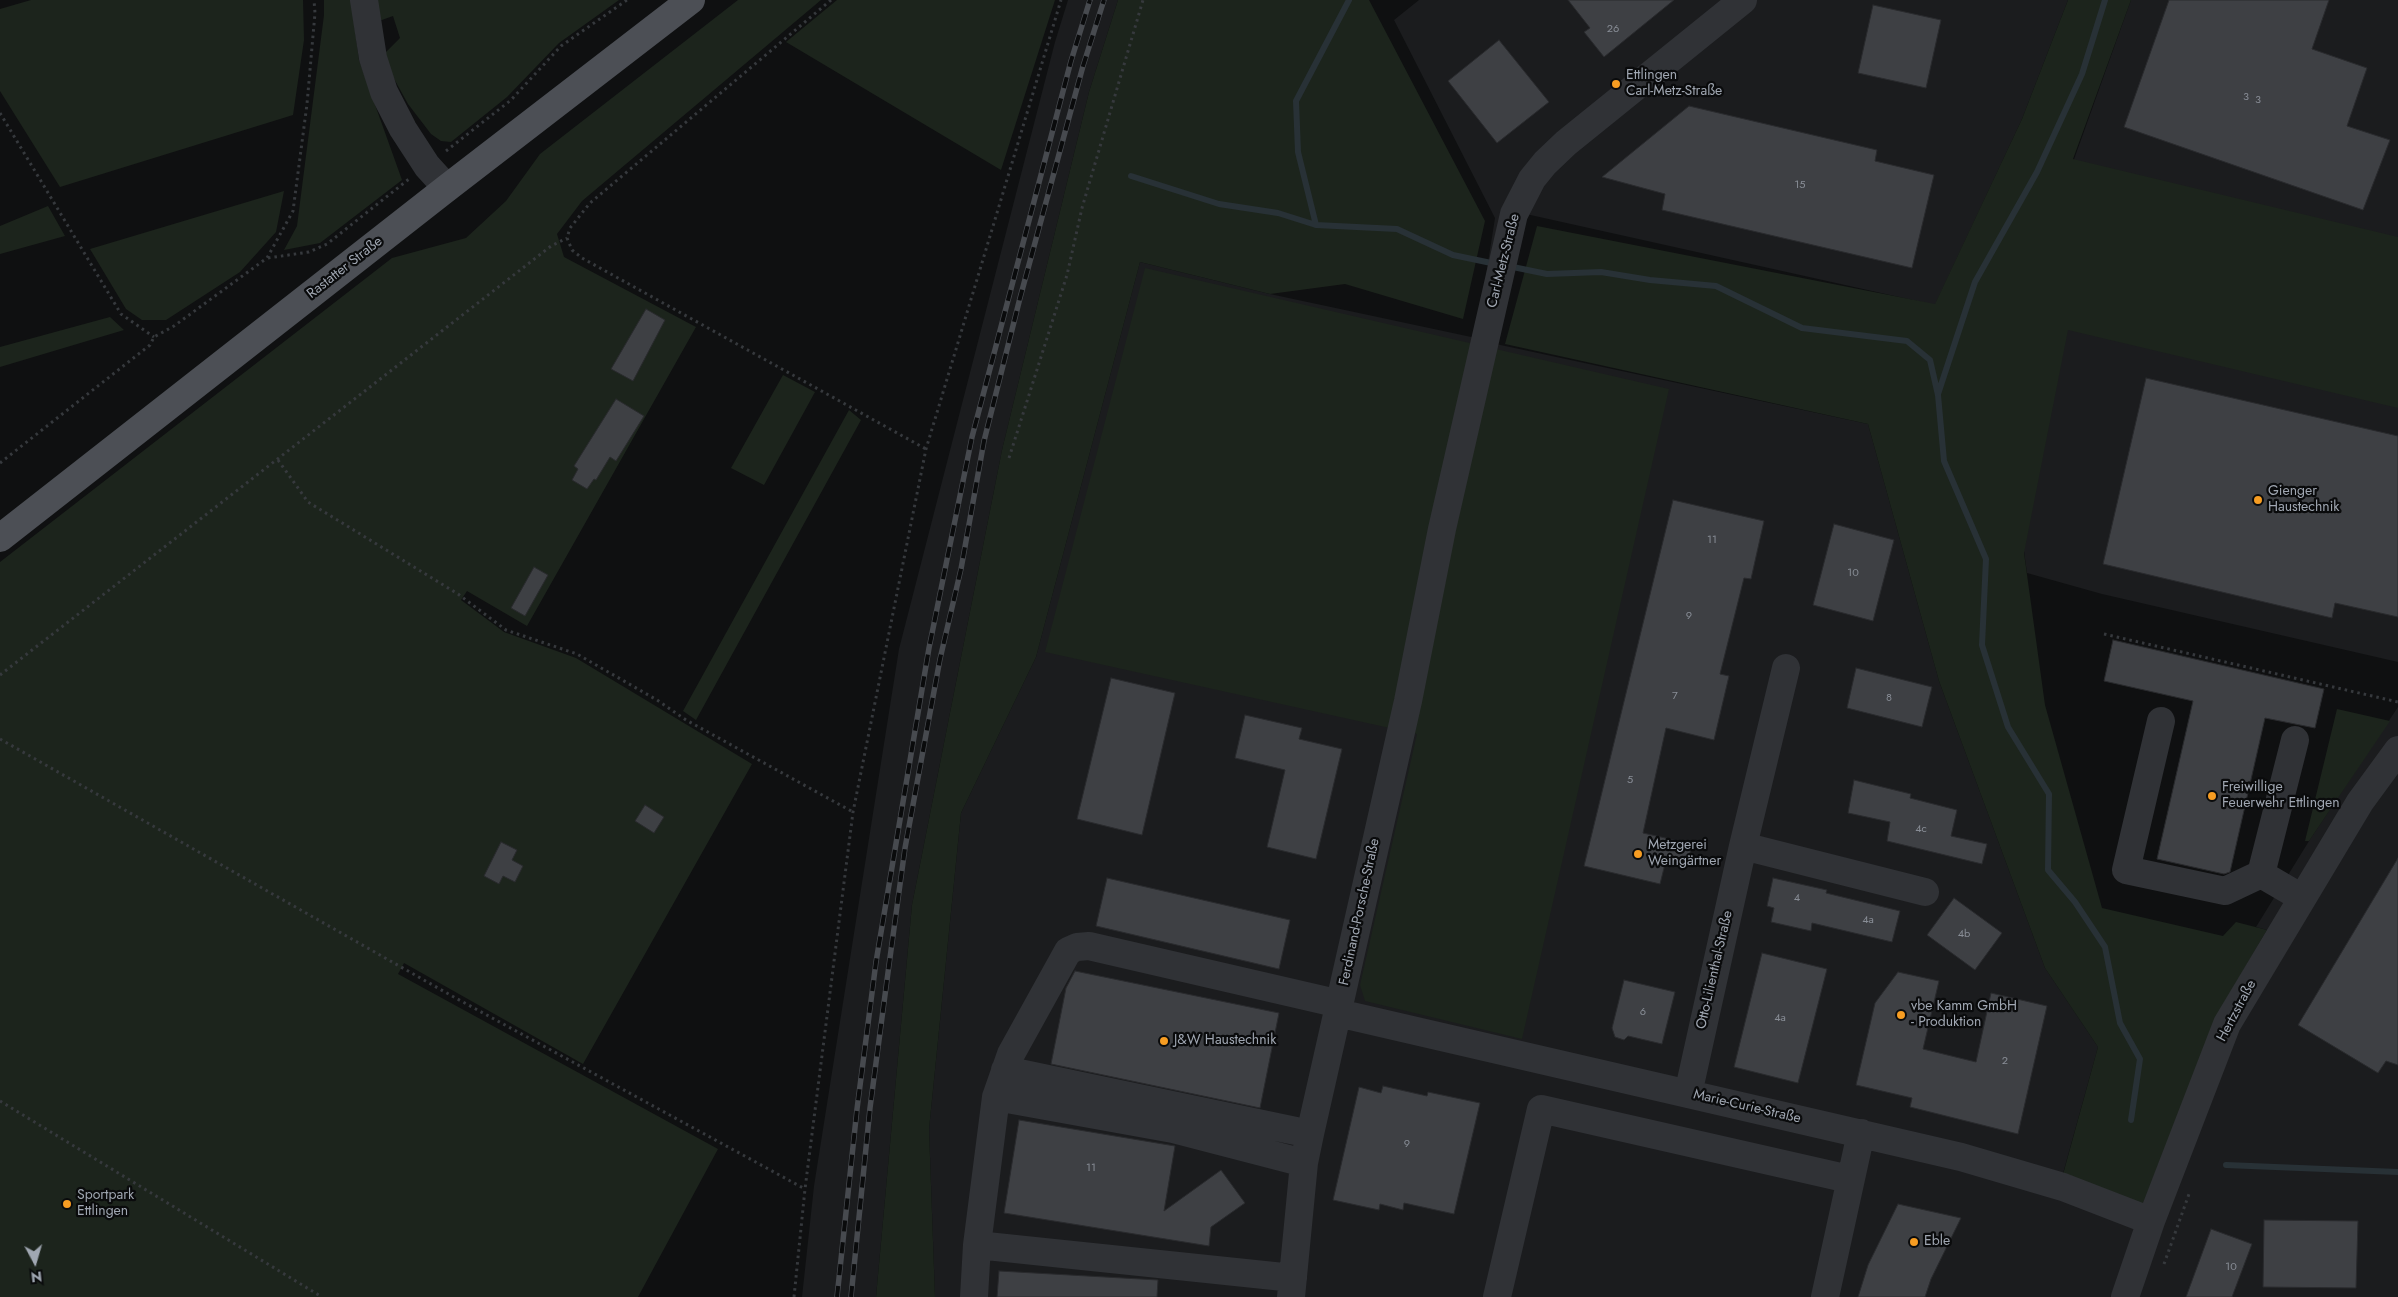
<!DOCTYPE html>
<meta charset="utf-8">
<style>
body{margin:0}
#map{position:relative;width:2398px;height:1297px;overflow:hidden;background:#0f1011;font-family:Jost,sans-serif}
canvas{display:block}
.north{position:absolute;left:10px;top:1237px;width:50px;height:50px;-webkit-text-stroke:4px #0a0b0c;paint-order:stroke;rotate:174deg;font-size:14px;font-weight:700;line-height:20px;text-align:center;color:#a0a7b2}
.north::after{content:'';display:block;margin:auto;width:18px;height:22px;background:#a0a7b2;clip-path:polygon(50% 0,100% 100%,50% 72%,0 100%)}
</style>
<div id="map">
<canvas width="2398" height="1297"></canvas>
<div class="north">N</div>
</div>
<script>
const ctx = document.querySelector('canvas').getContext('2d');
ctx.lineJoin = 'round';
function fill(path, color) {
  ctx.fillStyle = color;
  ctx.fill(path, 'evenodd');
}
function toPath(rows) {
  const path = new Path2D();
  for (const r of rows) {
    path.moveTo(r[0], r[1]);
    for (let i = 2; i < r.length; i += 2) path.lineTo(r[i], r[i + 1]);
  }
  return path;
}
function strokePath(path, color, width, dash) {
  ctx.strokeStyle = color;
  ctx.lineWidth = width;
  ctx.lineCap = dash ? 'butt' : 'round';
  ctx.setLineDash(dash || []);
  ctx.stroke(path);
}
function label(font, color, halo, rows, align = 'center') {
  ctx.font = font + ' Jost,sans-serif';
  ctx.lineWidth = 4.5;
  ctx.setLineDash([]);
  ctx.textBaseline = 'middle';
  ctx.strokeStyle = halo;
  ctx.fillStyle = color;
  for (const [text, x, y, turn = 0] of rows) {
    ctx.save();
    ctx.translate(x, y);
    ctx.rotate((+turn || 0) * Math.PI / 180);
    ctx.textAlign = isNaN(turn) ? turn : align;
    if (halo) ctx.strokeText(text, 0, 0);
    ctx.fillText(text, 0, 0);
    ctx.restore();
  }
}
fill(toPath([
 [1068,0,1118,0,1089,92,1002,450,912,905,876,1297,802,1297,814,1186,899,649,1055,42],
 [1419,0,2068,0,2022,119,1935,305,1526,214,1496,344,1868,424,1939,681,2045,968,2098,1047,2062,1177,2220,1010,2267,930,2256,927,2309,841,2398,707,2398,1297,935,1297,929,1129,961,813,1036,657,1140,262,1270,294,1476,338,1495,218,1394,20],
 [2131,0,2398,0,2398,662,2102,594,2027,573,1999,369]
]), '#1b1c1e');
fill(toPath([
 [31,0,303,0,304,40,293,115,60,187,0,91,0,9],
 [324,0,351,0,359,60,402,180,320,243,284,250,297,226,324,15],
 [375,0,619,0,559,43,507,97,451,142,441,141,431,134,408,104,387,66,385,53,400,38,393,16,379,21],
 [738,0,821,0,582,201,557,234,564,257,696,327,527,626,467,591,461,600,504,632,576,658,752,764,583,1064,404,963,398,974,718,1149,638,1297,0,1297,0,562,392,258,466,238,506,201,540,154],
 [837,0,1055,0,1001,170,786,42],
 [1118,0,1369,0,1485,221,1463,319,1345,284,1270,294,1140,262,1036,657,961,813,929,1129,935,1297,876,1297,912,905,1002,450,1089,92],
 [2068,0,2131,0,2073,159,2398,237,2398,408,2068,330,2024,553,2045,705,2102,908,2223,936,2236,922,2267,930,2220,1010,2142,1206,2062,1178,2098,1047,2045,968,1939,681,1868,424,1505,344,1537,226,1935,304,2022,119],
 [284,191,276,232,240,272,166,320,142,320,126,309,90,249],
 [48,206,65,236,0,254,0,226],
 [1145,268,1669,389,1522,1039,1365,1001,1360,985,1417,734,1045,652],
 [110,317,124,330,0,367,0,347],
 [783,375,815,392,764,485,731,468],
 [849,410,861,420,696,720,683,711],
 [2337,709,2390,721,2309,841,2305,841]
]), '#1c241c');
strokePath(toPath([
 [1131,176,1219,204,1278,213,1316,225,1397,229,1453,255,1496,264],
 [1316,225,1298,152,1296,101,1349,0],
 [1508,266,1547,274,1601,272,1650,280,1716,286,1802,328,1907,341,1930,360,1938,395,1944,461,1986,559,1982,645,2008,727,2049,794,2048,870,2075,902,2105,947,2120,1023,2140,1059,2131,1120],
 [1938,394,1975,282,2037,172,2082,74,2105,0],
 [2226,1165,2398,1172]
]), '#283136', 6);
const building = toPath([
 [1568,0,1674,0,1604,57,1584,32,1590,28,1568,0],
 [2169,0,2329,0,2312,49,2367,68,2347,126,2390,140,2363,210,2124,127,2169,0],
 [1873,5,1941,20,1926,88,1858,73,1873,5],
 [1499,40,1549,102,1497,143,1448,81,1499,40],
 [1689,106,1877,150,1875,161,1934,175,1912,268,1662,210,1665,194,1602,177,1689,106],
 [646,309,665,320,633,381,611,369,646,309],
 [2146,378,2398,436,2398,617,2335,603,2332,618,2103,564,2146,378],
 [616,399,644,416,616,461,610,457,596,480,594,479,587,489,572,480,578,469,574,466,616,399],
 [1673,500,1764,521,1751,579,1744,578,1720,674,1729,676,1714,740,1666,728,1643,833,1692,844,1686,869,1665,864,1660,884,1584,866,1673,500],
 [1834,524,1894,540,1873,621,1813,605,1834,524],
 [534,567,548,575,525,616,511,608,534,567],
 [2113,640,2324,689,2315,728,2265,718,2230,872,2224,874,2157,859,2193,701,2104,681,2113,640],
 [1856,668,1932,687,1922,727,1847,708,1856,668],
 [1111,678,1175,693,1142,835,1077,819,1111,678],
 [1245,715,1302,728,1299,739,1342,749,1316,859,1267,847,1285,770,1235,758,1245,715],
 [1854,780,1911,794,1910,798,1957,810,1951,836,1987,844,1982,864,1887,841,1890,822,1848,813,1854,780],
 [645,805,664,817,654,833,635,821,645,805],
 [501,842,517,850,512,860,523,866,515,882,503,876,499,884,484,876,501,842],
 [2398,858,2398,1065,2386,1061,2378,1073,2298,1025,2398,858],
 [1107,878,1290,920,1279,969,1096,926,1107,878],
 [1773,878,1827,890,1826,893,1900,911,1892,942,1812,923,1811,931,1771,922,1774,908,1767,906,1773,878],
 [1954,898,2002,933,1975,970,1927,935,1954,898],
 [1762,953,1827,969,1798,1083,1734,1067,1762,953],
 [1075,971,1279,1013,1260,1108,1051,1064,1066,988,1075,971],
 [1898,972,1939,981,1923,1049,1976,1062,1991,993,2047,1006,2018,1134,1910,1107,1912,1098,1856,1085,1875,1003,1898,972],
 [1624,980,1675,992,1662,1044,1628,1036,1624,1040,1615,1037,1612,1028,1624,980],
 [1383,1086,1427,1096,1428,1092,1480,1103,1454,1214,1404,1203,1403,1210,1380,1204,1379,1210,1333,1200,1359,1087,1381,1093,1383,1086],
 [1019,1120,1175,1146,1164,1211,1221,1170,1245,1203,1211,1227,1209,1246,1004,1213,1019,1120],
 [1898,1204,1961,1218,1931,1279,1925,1297,1858,1297,1868,1265,1898,1204],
 [2264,1220,2358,1221,2356,1288,2263,1287,2264,1220],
 [2211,1229,2252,1244,2232,1297,2186,1297,2211,1229],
 [999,1271,1158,1280,1157,1297,997,1297,999,1271]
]);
fill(building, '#3e4044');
strokePath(building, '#292a2d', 1);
strokePath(toPath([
 [831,0,590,203,570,228,567,238,572,250,582,258,926,449],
 [0,113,121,314,154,337],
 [446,151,511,100,561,46,627,0],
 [268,258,309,252,327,244,409,179],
 [1009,458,1067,275,1082,208,1143,0],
 [278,460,308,502,458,594,506,630,577,654,657,700,686,720,853,812],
 [0,463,150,345,154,337,174,326,267,258,293,211,307,104,315,13,314,0],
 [2104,634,2398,702],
 [0,675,551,246,567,238],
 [0,739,452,996,805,1189],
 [0,1101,322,1297],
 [2164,1264,2189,1194],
 [794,1297,805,1189,853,812,926,449,1061,0]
]), '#36393d', 3, [2.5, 4]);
strokePath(toPath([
 [364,0,373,58,384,92,403,129,427,166,447,188],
 [2161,721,2126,870,2225,891,2261,874],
 [2295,740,2261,874,2302,898],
 [1743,846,1925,892],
 [1338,1013,1961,1157,2063,1187,2151,1221],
 [1005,1070,1310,1134],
 [1688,1094,1743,846,1786,668],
 [996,1097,1011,1054,1068,951,1077,947,1089,946,1340,1004],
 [1293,1278,977,1245,996,1097,1173,1129,1304,1163],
 [974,1297,977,1245],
 [1291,1297,1304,1163,1310,1134,1408,701,1442,529,1514,214,1532,179,1545,163,1566,143,1743,0],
 [1497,1297,1541,1109,1849,1179],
 [1825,1297,1861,1133],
 [2125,1297,2151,1221,2227,1024,2360,802,2398,750]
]), '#303236', 28);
strokePath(toPath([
 [0,538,447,188,691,0]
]), '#4c4f55', 28);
const rail = toPath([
 [837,1297,857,1109,876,962,929,648,972,437,1071,61,1090,0],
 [851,1297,870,1108,889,965,905,848,940,659,961,569,984,441,1020,298,1083,66,1104,0]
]);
strokePath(rail, '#474a4f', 5.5);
strokePath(rail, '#0a0b0c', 4, [11]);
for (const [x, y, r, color] of [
 [1616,84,5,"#f79d22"],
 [2258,500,5,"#f79d22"],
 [2212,796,5,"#f79d22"],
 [1638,854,5,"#f79d22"],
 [1901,1015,5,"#f79d22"],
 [1164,1041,5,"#f79d22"],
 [67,1204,5,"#f79d22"],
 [1914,1242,5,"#f79d22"]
]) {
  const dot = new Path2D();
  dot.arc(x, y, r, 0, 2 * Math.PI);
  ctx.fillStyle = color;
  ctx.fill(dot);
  strokePath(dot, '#0a0b0c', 2);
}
label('11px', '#888d96', null, [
 ["26",1613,29],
 ["3",2246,97],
 ["3",2258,100],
 ["15",1800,185],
 ["11",1712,540],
 ["10",1853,573],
 ["9",1689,616],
 ["7",1675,696],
 ["8",1889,698],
 ["5",1630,780],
 ["4c",1921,829],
 ["4",1797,898],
 ["4a",1868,920],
 ["4b",1964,934],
 ["6",1643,1012],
 ["4a",1780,1018],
 ["2",2005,1061],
 ["9",1407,1144],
 ["11",1091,1168],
 ["10",2231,1267]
]);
label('14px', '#a0a7b2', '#0a0b0c', [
 ["Ettlingen",1626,76],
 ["Carl-Metz-Straße",1626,92],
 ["Gienger",2268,492],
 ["Haustechnik",2268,508],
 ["Freiwillige",2222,788],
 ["Feuerwehr Ettlingen",2222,804],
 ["Metzgerei",1648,846],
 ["Weingärtner",1648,862],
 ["vbe Kamm GmbH",1911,1007],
 ["- Produktion",1911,1023],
 ["J&W Haustechnik",1174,1041],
 ["Sportpark",77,1196],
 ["Ettlingen",77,1212],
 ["Eble",1924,1242]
], 'left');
label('14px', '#a0a7b2', '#0a0b0c', [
 ["Carl-Metz-Straße",1504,261,-76],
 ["Rastatter Straße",345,268,-38],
 ["Ferdinand-Porsche-Straße",1360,912,-78],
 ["Otto-Lilienthal-Straße",1715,970,-77],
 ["Hertzstraße",2237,1011,-62],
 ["Marie-Curie-Straße",1747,1107,13]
]);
</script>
